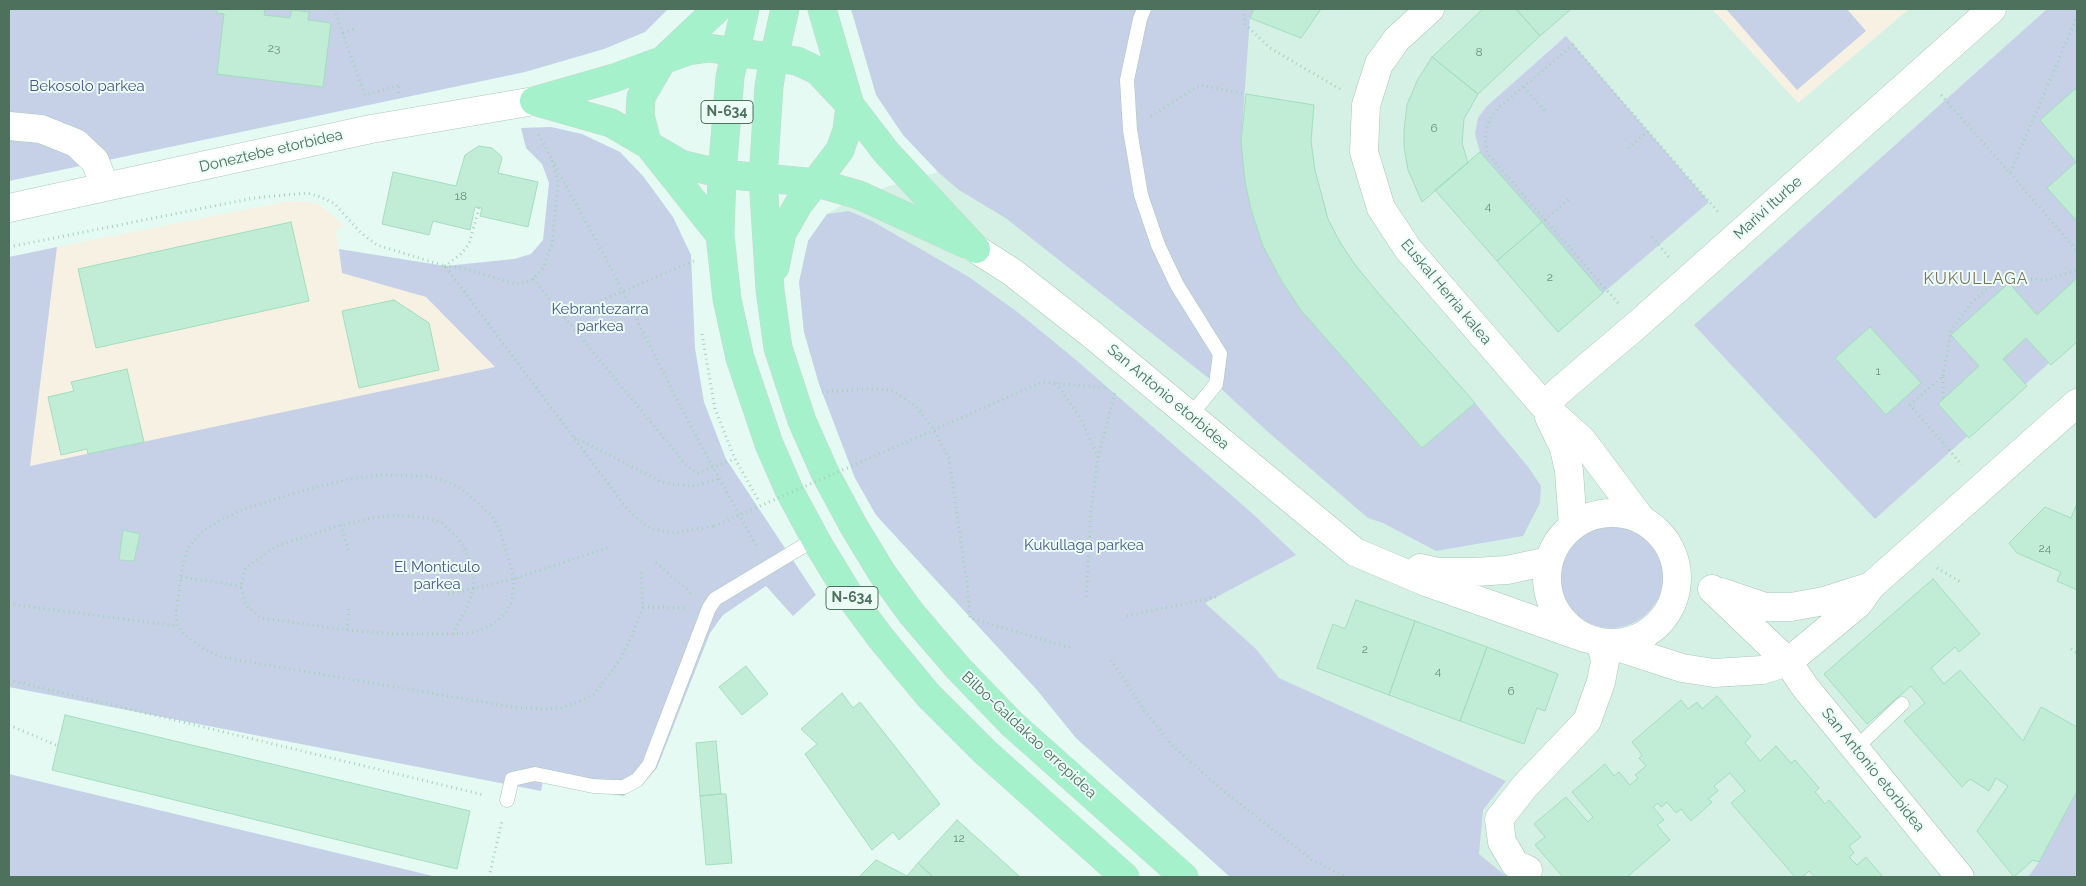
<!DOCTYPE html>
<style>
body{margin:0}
#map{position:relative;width:2086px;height:886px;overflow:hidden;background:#e6faf4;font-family:Raleway,sans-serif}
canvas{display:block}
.frame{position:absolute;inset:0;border:10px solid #4d715d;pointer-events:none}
</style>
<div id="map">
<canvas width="2086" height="886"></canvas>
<div class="frame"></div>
</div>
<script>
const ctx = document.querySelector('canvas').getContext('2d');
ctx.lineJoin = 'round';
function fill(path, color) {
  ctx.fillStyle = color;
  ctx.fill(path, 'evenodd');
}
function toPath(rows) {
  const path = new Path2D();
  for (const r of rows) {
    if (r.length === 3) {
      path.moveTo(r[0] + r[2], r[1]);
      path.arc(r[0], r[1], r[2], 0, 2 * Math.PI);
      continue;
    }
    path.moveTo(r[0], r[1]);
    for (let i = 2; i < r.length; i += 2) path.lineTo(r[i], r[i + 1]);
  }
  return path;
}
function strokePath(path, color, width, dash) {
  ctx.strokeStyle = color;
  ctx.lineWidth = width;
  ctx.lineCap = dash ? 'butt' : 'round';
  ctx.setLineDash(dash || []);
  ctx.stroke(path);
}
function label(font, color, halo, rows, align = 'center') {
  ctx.font = font + ' Raleway,sans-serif';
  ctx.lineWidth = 4;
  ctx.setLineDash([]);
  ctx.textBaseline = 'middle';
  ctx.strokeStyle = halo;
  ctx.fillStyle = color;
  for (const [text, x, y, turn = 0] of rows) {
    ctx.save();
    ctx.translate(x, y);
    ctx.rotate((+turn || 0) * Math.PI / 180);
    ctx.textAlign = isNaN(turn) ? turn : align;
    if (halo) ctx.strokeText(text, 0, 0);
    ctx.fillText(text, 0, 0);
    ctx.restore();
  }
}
fill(toPath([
 [1039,9,2077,9,2077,877,1230,877,1076,738,1037,690,876,515,855,478,819,384,804,332,799,282,808,241,827,214,859,195,938,172]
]), '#d5f1e6');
fill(toPath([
 [1712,9,1909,9,1798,103],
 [289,201,309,202,320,205,344,225,336,232,342,273,370,277,426,297,451,317,496,367,428,387,30,466,57,247]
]), '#f7f1e3');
fill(toPath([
 [9,9,668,9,645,32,604,49,525,72,9,181],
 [851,9,1254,9,1250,18,1241,142,1251,209,1263,246,1281,280,1300,309,1422,448,1475,403,1529,468,1541,486,1540,503,1523,536,1436,551,1383,523,1368,518,1268,432,1216,384,1007,219,959,190,938,172,903,135,876,95],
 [1726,9,1847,9,1866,31,1797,90],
 [2047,9,2077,9,2077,338,1875,519,1694,325],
 [1566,36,1709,202,1603,293,1480,152,1475,134,1478,118,1486,107],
 [551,127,582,134,620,152,643,176,673,217,691,255,695,348,704,402,726,459,816,595,793,616,766,586,723,615,710,633,657,768,642,785,623,796,543,781,541,791,9,687,9,257,57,247,30,466,495,367,426,297,342,273,339,249,445,266,514,259,531,254,543,240,549,183,542,164,526,148,521,128],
 [849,211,872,221,969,277,1020,314,1076,360,1253,514,1296,555,1205,603,1256,649,1279,678,1506,781,1483,810,1479,854,1507,877,1230,877,1076,738,1037,690,876,515,855,478,819,384,804,332,799,282,808,241,827,214],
 [1611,576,52],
 [9,774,437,877,9,877],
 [2077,791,2077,877,2028,877,2039,862]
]), '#c6d1e7');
const building = toPath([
 [217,9,265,9,264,15,290,18,292,10,309,12,308,20,331,23,323,87,217,74,224,14,217,13,217,9],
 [1254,9,1321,9,1301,38,1250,18,1254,9],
 [1483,9,1516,9,1540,36,1478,94,1432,57,1483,9],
 [1516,9,1571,9,1540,36,1516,9],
 [1432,57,1478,94,1464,119,1462,143,1468,163,1422,202,1408,170,1404,147,1404,131,1407,105,1417,81,1432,57],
 [2075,89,2077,91,2077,163,2040,120,2075,89],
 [1246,94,1314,105,1311,141,1315,170,1328,219,1341,244,1356,266,1379,294,1475,403,1422,448,1300,309,1281,280,1263,246,1251,209,1245,181,1241,142,1246,94],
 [479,146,492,148,500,155,502,158,498,173,538,182,528,227,480,216,482,208,475,207,470,230,433,221,429,235,382,224,393,172,456,186,465,155,479,146],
 [1480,152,1542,222,1497,261,1435,190,1480,152],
 [2076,162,2077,163,2077,221,2047,188,2076,162],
 [291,222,309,301,96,348,78,269,291,222],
 [1542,222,1603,293,1558,332,1497,261,1542,222],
 [2077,278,2077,342,2051,365,2026,338,2003,359,2027,386,1969,438,1938,404,1979,366,1951,335,2009,283,2037,315,2077,278],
 [394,300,429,323,439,370,359,388,342,311,394,300],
 [1870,327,1921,383,1886,415,1835,358,1870,327],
 [127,369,144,442,88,454,87,449,61,455,48,397,74,391,71,382,127,369],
 [2077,503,2077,590,2057,581,2061,572,2017,553,2009,543,2045,507,2071,518,2077,503],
 [123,530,140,534,134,561,119,560,123,530],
 [1933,579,1980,634,1959,652,1955,647,1931,668,1944,684,1960,670,2023,741,2041,707,2077,727,2077,791,2039,862,2033,860,2014,877,1977,831,2008,786,1996,778,1989,791,1970,779,1962,787,1904,721,1925,703,1911,686,1867,724,1824,674,1933,579],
 [1356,600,1415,621,1389,695,1317,668,1333,624,1345,629,1356,600],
 [1415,621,1487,647,1460,721,1389,695,1415,621],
 [1487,647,1558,674,1545,711,1537,708,1524,744,1460,721,1487,647],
 [746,666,768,694,742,715,719,687,746,666],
 [842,693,853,708,860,702,940,804,899,840,893,832,872,850,805,754,817,744,801,729,842,693],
 [1717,696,1751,736,1745,743,1760,761,1776,746,1791,763,1795,760,1819,788,1815,792,1825,804,1829,800,1861,837,1849,846,1854,853,1849,857,1857,865,1866,857,1883,877,1815,877,1809,871,1802,877,1795,877,1731,803,1745,791,1730,773,1714,786,1718,791,1708,799,1712,802,1691,821,1681,809,1676,813,1667,802,1661,807,1658,803,1653,807,1664,820,1657,825,1670,840,1627,877,1563,877,1535,845,1545,837,1534,824,1566,797,1588,822,1593,817,1572,792,1605,764,1614,776,1619,772,1630,785,1638,778,1635,775,1646,766,1639,758,1642,755,1632,742,1681,700,1688,709,1697,702,1702,709,1717,696],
 [65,715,470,811,457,869,52,770,65,715],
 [716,741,721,794,700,796,696,743,716,741],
 [721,794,726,794,732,863,706,865,700,796,721,794],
 [957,820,997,856,1020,877,933,877,918,863,957,820],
 [876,860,907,876,918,863,933,877,859,877,876,860]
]);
fill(building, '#c1edd6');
strokePath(building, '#a2debe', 1);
const service = toPath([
 [1144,9,1140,19,1127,80,1130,130,1141,195,1158,245,1177,285,1220,354,1216,384,1191,415],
 [1856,748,1902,704],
 [507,800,512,779,535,774,593,786,613,787,624,787,637,780,649,765,709,608,715,599,815,539]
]);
const minor = toPath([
 [1430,9,1397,39,1379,64,1366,105,1364,152,1381,208,1408,249,1544,406,1582,440,1642,520],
 [9,126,41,129,76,143,95,161,105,187],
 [9,208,371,129,534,101],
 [976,249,1012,272,1090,333,1355,552,1426,582,1585,638],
 [1544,406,1558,392,1638,324,1992,9],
 [1549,417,1564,448,1569,471,1573,526],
 [1612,578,65],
 [1420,568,1438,572,1474,572,1507,570,1549,561],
 [1712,589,1788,662,1805,687,1960,877],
 [1721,592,1765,607,1791,607,1824,601,1871,586],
 [1608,644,1682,668,1714,673,1762,670,1788,662,1858,604,1871,586,2077,403],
 [1528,870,1515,864,1502,842,1499,819,1525,786,1587,721,1601,682,1605,661,1601,643]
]);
const trunk = toPath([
 [717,9,662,61,641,97,640,115,647,143,720,235],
 [745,9,730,77,722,174,720,235,727,299,740,358,769,444,789,490,818,544,849,595,880,637,928,695,985,752,1125,877],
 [785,9,774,57,769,86,763,178,770,290,778,348,802,421,825,473,853,525,882,573,911,613,958,668,1012,724,1184,877],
 [534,101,614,78,688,51,709,48,797,61,818,71,850,105,886,152,976,249],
 [534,101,611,123,681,164,722,174,817,183,859,195,966,244],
 [775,267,782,233,798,205,840,150,847,130,850,105,822,9]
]);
strokePath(service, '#abc8ba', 15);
strokePath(minor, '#abc8ba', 29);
strokePath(trunk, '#cdd7d2', 29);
strokePath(toPath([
 [334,9,365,95,400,85,398,94],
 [1243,9,1245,24,1270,48,1340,89],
 [343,33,354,29],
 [1524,87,1547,113],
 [1941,95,2010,173,2077,17],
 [1151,116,1200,85,1246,94],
 [1628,148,1648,131],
 [552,160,604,255,691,427,757,547],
 [2010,173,2077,251],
 [479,208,469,244,460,255,445,266,463,268,516,284,524,283,533,279,542,270,552,244,558,182,552,160,538,133],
 [1545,220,1570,198],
 [1652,237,1669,257],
 [9,247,254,198,307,193,321,197,335,204,361,233,377,245,445,266,628,510,641,522,652,529,674,533,714,526],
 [533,279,687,466,698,473,735,459],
 [1618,303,1487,153,1485,139,1487,127,1491,117,1499,107,1573,45,1719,213],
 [564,316,694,261],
 [702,334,715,409,735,459,759,501],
 [1943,376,1951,330,1973,301,2001,277,2047,280,2077,270],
 [1056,383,1081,419,1098,457,1091,510,1086,601],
 [822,392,868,389,891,390,916,406,934,430,949,459,967,583,970,618,1071,648],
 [1943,398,1943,376,1910,405,1962,465],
 [934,430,1042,382,1108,388],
 [574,437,660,481,677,485,696,486,719,478],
 [1098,457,1115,392],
 [341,525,348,550],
 [656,563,691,593],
 [1937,568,1962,583],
 [181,577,241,586],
 [448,594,514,579,609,547],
 [9,604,177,626],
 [643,607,686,608],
 [1127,616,1220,596],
 [347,630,349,608],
 [453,634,468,605,474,586,472,568,465,549,456,536,442,523,427,518,397,515,372,518,341,525,279,545,246,567,241,586,245,604,261,618,347,630,396,634,453,634,469,633,483,629,497,621,507,611,512,601,514,579,500,530,492,516,465,491,448,482,429,476,380,475,349,479,302,491,242,510,222,519,200,533,188,548,182,570,176,613,177,626,187,637,204,649,221,657,512,707,546,709,561,708,580,701,594,694,617,664,630,640,643,607,641,572],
 [2071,649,2077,653],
 [1111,660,1143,709,1173,746,1221,789,1312,860,1346,877],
 [9,680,484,795],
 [9,725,58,746],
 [489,877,502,821]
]), '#a4d2b9', 3, [1, 4]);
strokePath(service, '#fff', 14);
strokePath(minor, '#fff', 28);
strokePath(trunk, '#a4f1cc', 28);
strokePath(toPath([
 [714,526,934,430]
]), '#a4d2b9', 3, [1, 4]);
label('12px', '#6a907b', null, [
 ["23",274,48],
 ["8",1479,52],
 ["6",1434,128],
 ["18",461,196],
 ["4",1488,206],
 ["2",1550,277],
 ["1",1878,371],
 ["24",2045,548],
 ["2",1365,649],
 ["4",1438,671],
 ["6",1511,691],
 ["12",959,838]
]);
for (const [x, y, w] of [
 [727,112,52],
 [852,598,52]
]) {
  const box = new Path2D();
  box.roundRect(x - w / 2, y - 11.5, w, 23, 4);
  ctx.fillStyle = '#ecfdf8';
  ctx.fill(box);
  strokePath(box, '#4d715d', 1);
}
label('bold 14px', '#4d715d', null, [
 ["N-634",727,112],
 ["N-634",852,598]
]);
label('15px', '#4c5881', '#ecfdf8', [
 ["Bekosolo parkea",87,86],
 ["Kebrantezarra",600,309],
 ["parkea",600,326],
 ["Kukullaga parkea",1084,545],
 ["El Monticulo",437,567],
 ["parkea",437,584]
]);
label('15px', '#4d715d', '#ecfdf8', [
 ["Doneztebe etorbidea",271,151,-13],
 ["Marivi Iturbe",1768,208,-42],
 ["Euskal Herria kalea",1446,292,50],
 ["San Antonio etorbidea",1168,397,40],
 ["Bilbo-Galdakao errepidea",1029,735,43],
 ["San Antonio etorbidea",1873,770,51]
]);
ctx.letterSpacing = '1px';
label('16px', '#7a7158', '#ecfdf8', [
 ["KUKULLAGA",1976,279]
]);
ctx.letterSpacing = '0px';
</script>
